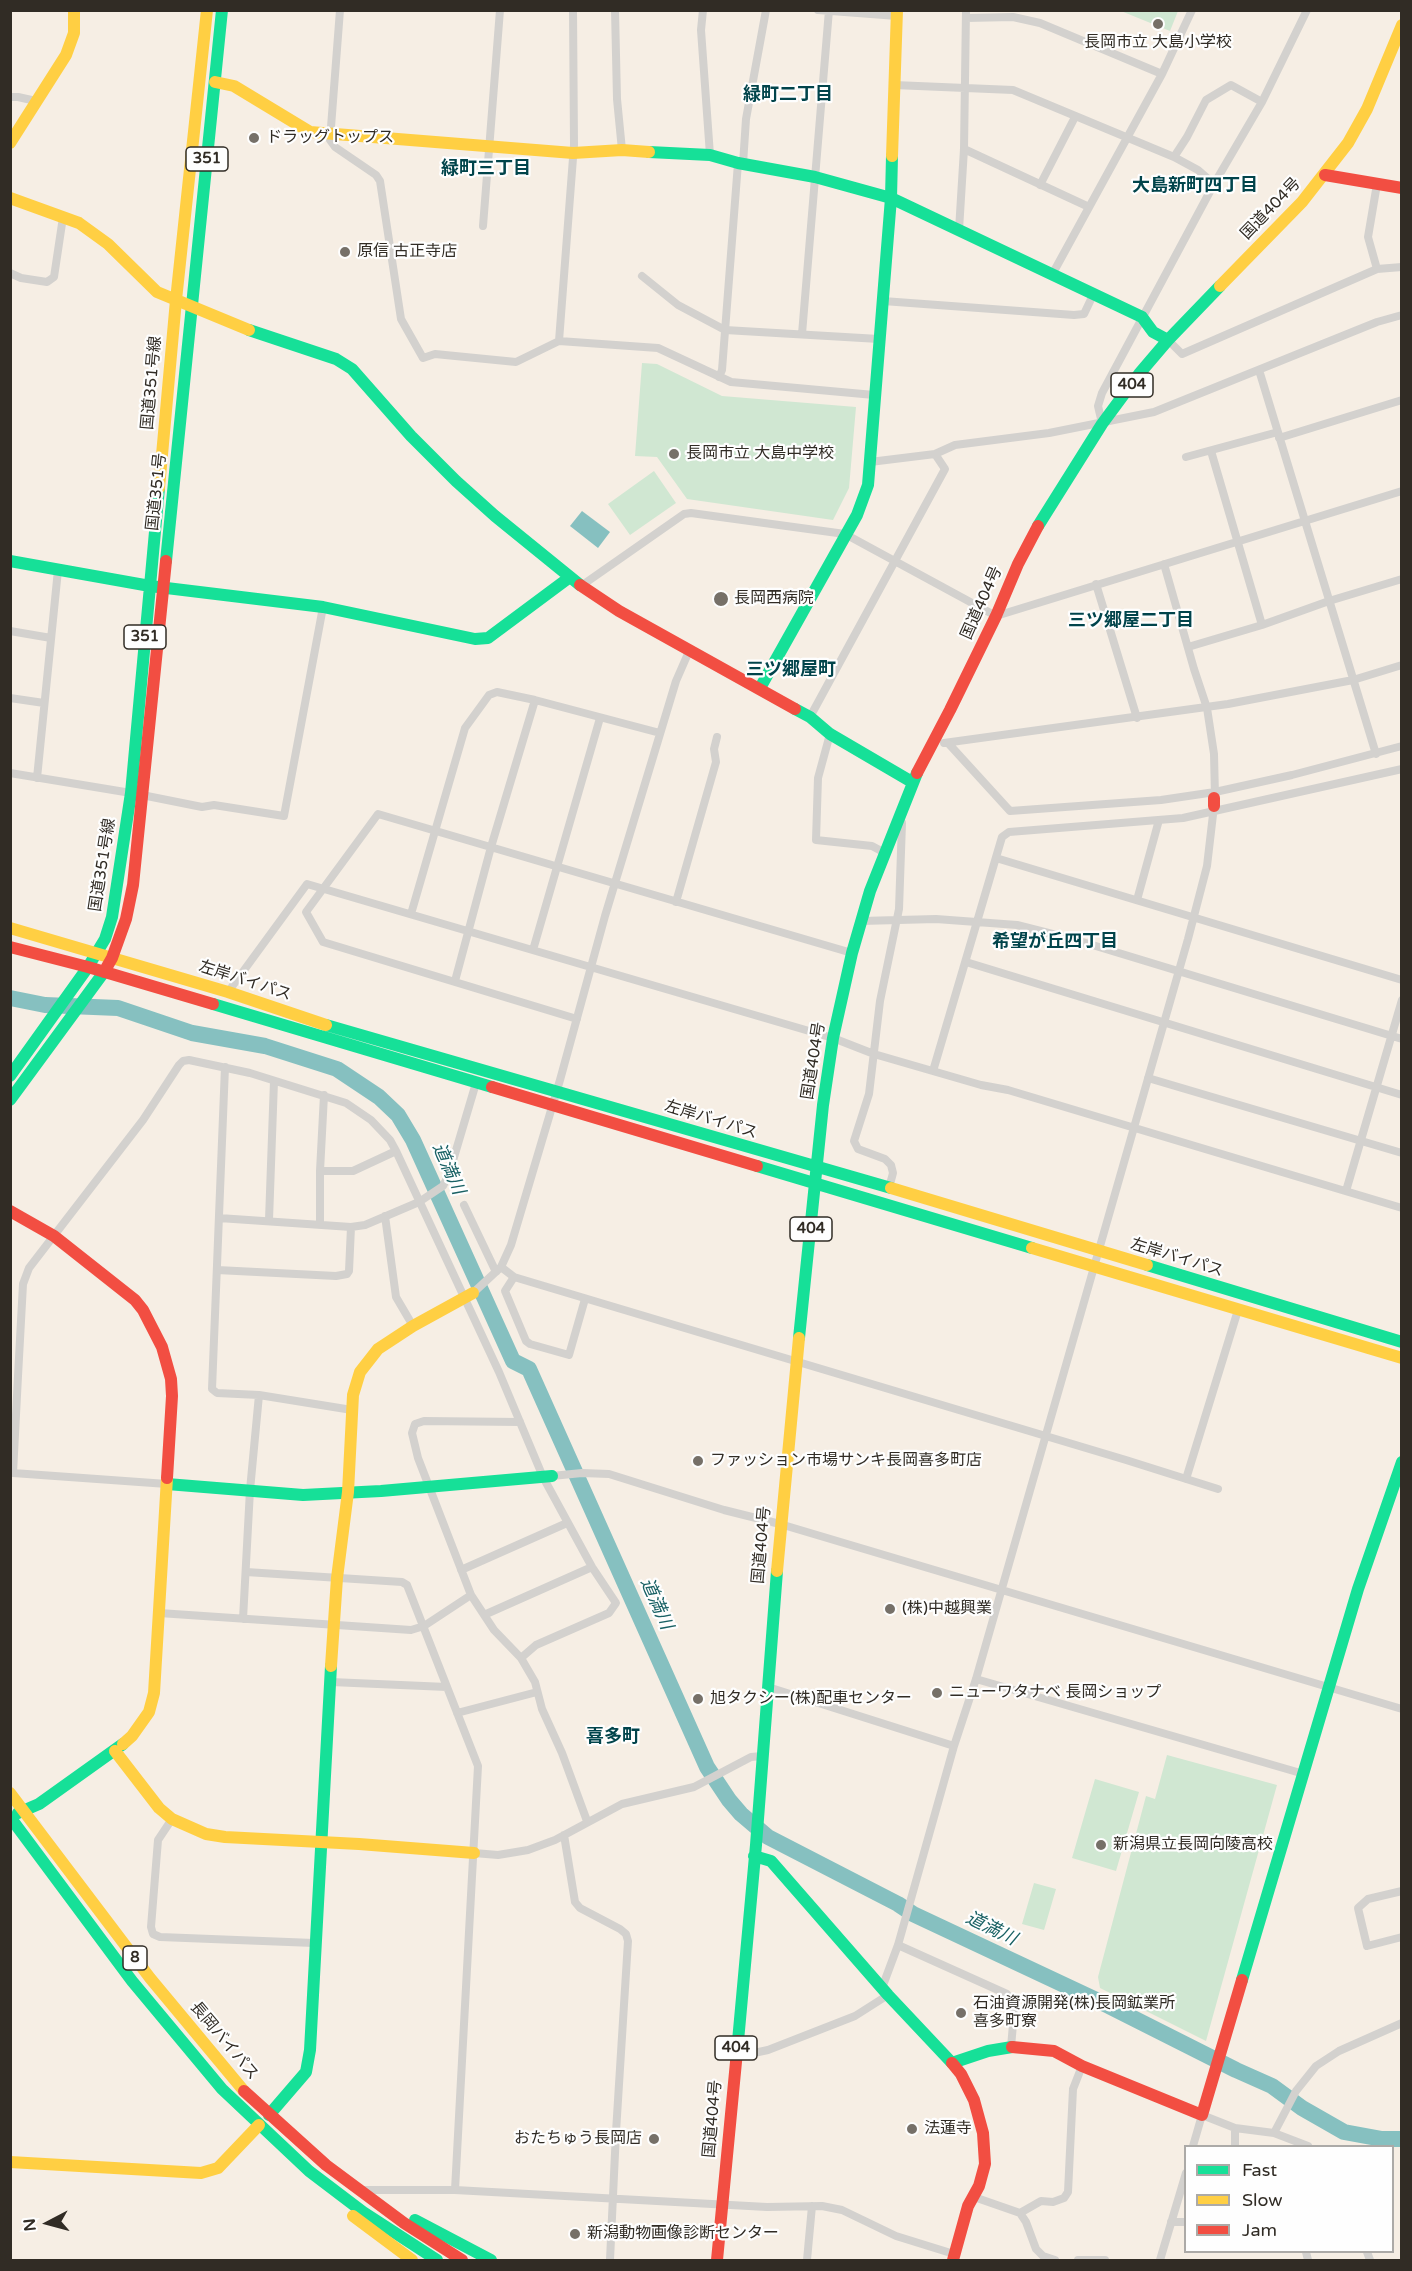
<!DOCTYPE html>
<meta charset="utf-8">
<style>
body{margin:0}
#map{position:relative;width:1412px;height:2271px;overflow:hidden;background:#f6eee4;font-family:"Varela Round",sans-serif}
canvas{display:block}
.frame{position:absolute;inset:0;border:12px solid #312c25;pointer-events:none}
.legend{position:absolute;left:1184px;top:2145px;width:210px;height:108px;box-sizing:border-box;background:#fefefe;border:2px solid #acaaa7;margin:0;padding:8px 10px;list-style:none;font-size:18px;color:#312c25}
.legend li{display:flex;align-items:center;gap:12px;height:30px}
.legend b{width:30px;border:2px solid #acaaa7}
.north{position:absolute;left:18px;top:2193px;width:60px;height:60px;-webkit-text-stroke:4px #fefefe;paint-order:stroke;rotate:264deg;font-size:16px;font-weight:700;line-height:24px;text-align:center;color:#312c25}
.north::after{content:'';display:block;margin:auto;width:21px;height:27px;background:#312c25;clip-path:polygon(50% 0,100% 100%,50% 72%,0 100%)}
</style>
<div id="map">
<canvas width="1412" height="2271"></canvas>
<div class="frame"></div>
<ul class="legend">
<li><b style="height:8px;background:#16e098"></b>Fast</li>
<li><b style="height:8px;background:#ffcf43"></b>Slow</li>
<li><b style="height:8px;background:#f24e42"></b>Jam</li>
</ul>
<div class="north">N</div>
</div>
<script>
const ctx = document.querySelector('canvas').getContext('2d');
ctx.lineJoin = 'round';
function fill(path, color) {
  ctx.fillStyle = color;
  ctx.fill(path, 'evenodd');
}
function toPath(rows) {
  const path = new Path2D();
  for (const r of rows) {
    path.moveTo(r[0], r[1]);
    for (let i = 2; i < r.length; i += 2) path.lineTo(r[i], r[i + 1]);
  }
  return path;
}
function strokePath(path, color, width, dash) {
  ctx.strokeStyle = color;
  ctx.lineWidth = width;
  ctx.lineCap = dash ? 'butt' : 'round';
  ctx.setLineDash(dash || []);
  ctx.stroke(path);
}
function label(font, color, halo, rows, align = 'center') {
  ctx.font = font + ' "Varela Round","Noto Sans JP",sans-serif';
  ctx.lineWidth = 4.5;
  ctx.setLineDash([]);
  ctx.textBaseline = 'middle';
  ctx.strokeStyle = halo;
  ctx.fillStyle = color;
  for (const [text, x, y, turn = 0] of rows) {
    ctx.save();
    ctx.translate(x, y);
    ctx.rotate((+turn || 0) * Math.PI / 180);
    ctx.textAlign = isNaN(turn) ? turn : align;
    if (halo) ctx.strokeText(text, 0, 0);
    ctx.fillText(text, 0, 0);
    ctx.restore();
  }
}
fill(toPath([
 [1121,11,1178,11,1170,31],
 [642,363,657,364,722,396,856,407,849,488,833,520,687,499,657,457,635,456],
 [654,471,676,503,630,535,608,504],
 [1167,1755,1277,1785,1206,2041,1100,1988,1098,1977,1146,1796,1155,1799],
 [1095,1779,1139,1792,1116,1871,1072,1858],
 [1034,1883,1056,1889,1044,1930,1022,1924]
]), '#d0e7d2');
fill(toPath([
 [582,511,610,532,598,548,570,526]
]), '#86c0c0');
strokePath(toPath([
 [10,998,45,1005,118,1008,192,1033,265,1046,337,1069,379,1097,398,1115,413,1140,513,1361,529,1369,707,1767,729,1800,741,1814,768,1837,898,1904,913,1914,1109,2006,1236,2070,1272,2086,1302,2108,1344,2132,1382,2139,1402,2139]
]), '#86c0c0', 16);
strokePath(toPath([
 [340,10,330,140,335,147,376,175,380,181,401,319,423,358,435,354,516,362,559,341,658,348,731,382,874,395],
 [615,10,617,99,622,150],
 [703,10,701,30,710,155],
 [818,10,897,16],
 [966,18,1013,17,1040,23,1162,74],
 [894,85,1013,90,1174,157,1198,170,1214,184],
 [10,97,18,97,36,101],
 [964,149,1089,207],
 [1174,157,1187,137,1206,100,1231,85,1262,102],
 [743,164,746,119,766,10],
 [1377,184,1368,237,1377,269],
 [1040,185,1075,117],
 [483,226,500,10],
 [959,230,964,149,966,10],
 [10,273,21,278,47,282,54,277,63,217],
 [1053,273,1162,74,1192,10],
 [642,276,678,305,725,330,879,339],
 [883,301,1074,315,1084,314,1094,293],
 [802,334,829,10],
 [1168,340,1182,354,1377,269,1402,267],
 [559,341,574,145,573,10],
 [1259,370,1376,754],
 [719,377,722,370,738,163],
 [1102,423,1098,406,1102,393,1214,184,1262,102,1307,10],
 [1279,438,1402,400],
 [1211,451,1262,625],
 [1186,457,1278,432],
 [870,462,935,454,955,445,1049,433,1154,412,1377,322,1402,315],
 [1164,564,1194,669,1207,708,1214,754,1215,796],
 [1096,584,1137,718],
 [581,586,684,514,691,513,845,534,996,616,1402,491],
 [10,631,51,638],
 [1188,647,1262,625,1329,601,1402,579],
 [10,698,44,703],
 [810,717,945,469,935,454],
 [830,734,818,778,816,840,872,846,885,853],
 [944,743,1228,704,1353,680,1402,665],
 [948,743,1010,811,1161,800,1215,792,1292,775,1402,746],
 [10,773,131,793],
 [37,778,58,570],
 [142,795,202,807,214,805,284,816,323,607],
 [996,858,1402,980],
 [1137,900,1159,820],
 [676,902,716,762,714,749,717,737],
 [411,914,465,728,489,695,497,692,535,700,660,733],
 [861,921,936,919,1017,925,1076,940,1402,1039],
 [533,950,600,718],
 [966,962,1402,1095],
 [455,981,491,847,535,700],
 [231,988,307,884,833,1038,874,1054,981,1085,1008,1090,1402,1208],
 [577,1019,323,942,306,912,378,814,852,953],
 [225,1067,212,1389,217,1393,259,1395,352,1410],
 [933,1071,1002,837,1009,832,1183,818,1402,769],
 [1148,1078,1402,1153],
 [320,1171,353,1171,396,1151],
 [889,1188,893,1173,891,1165,885,1159,858,1149,854,1141,869,1094,880,1001,899,909,902,823],
 [1346,1191,1402,1000],
 [464,1205,496,1272],
 [385,1216,396,1297,413,1326],
 [219,1218,351,1227],
 [269,1220,274,1081],
 [320,1224,320,1171,324,1095],
 [501,1267,514,1277,1126,1460,1218,1489],
 [217,1270,336,1276,347,1274,349,1271,351,1227,365,1225,419,1202,443,1186,449,1174,476,1083],
 [514,1277,505,1291,526,1341,530,1344,569,1355,585,1299],
 [473,1293,501,1267,511,1245,560,1080,605,916,676,681,690,649],
 [520,1422,424,1421,415,1424,412,1433,418,1458,471,1595,494,1630,521,1658,535,1682,542,1709,562,1753,587,1821],
 [552,1476,582,1473,609,1474,724,1510,780,1524,1402,1709],
 [1186,1479,1238,1310],
 [167,1484,13,1473,18,1376,23,1284,29,1268,143,1120,179,1065,183,1061,189,1060,250,1073,346,1103,371,1120,390,1140,396,1151,499,1372,543,1477,592,1567,616,1603,609,1613,536,1645,521,1658],
 [461,1570,567,1523],
 [246,1572,402,1582,407,1585,478,1766,455,2190],
 [159,1613,411,1630,424,1626,471,1595],
 [484,1615,592,1567],
 [243,1619,250,1490,259,1395],
 [976,1679,1304,1774],
 [331,1682,447,1687],
 [768,1687,954,1746],
 [457,1713,537,1692],
 [172,1819,158,1840,151,1927,153,1934,160,1937,314,1943],
 [564,1835,575,1902,580,1908,620,1929,626,1934,628,1941,616,2132,610,2260],
 [474,1853,498,1855,528,1850,555,1840,622,1804,694,1787,751,1757,762,1756],
 [1402,1891,1368,1899,1358,1908,1367,1946,1402,1937],
 [898,1945,1007,1994,1014,2013,1011,2047],
 [882,1988,898,1945,954,1746,976,1679,1188,939,1207,866,1214,806],
 [735,2057,768,2050,855,2016,888,1995],
 [1274,2133,1308,2146],
 [1193,2146,1202,2115,1235,2128,1274,2133,1296,2091,1316,2066,1339,2051,1402,2023],
 [1235,2146,1235,2128],
 [364,2190,455,2190,767,2207,822,2206,842,2210,896,2236,954,2254],
 [974,2197,1020,2213,1026,2222,1036,2249,1043,2256,1055,2260],
 [1020,2213,1041,2201,1053,2202,1064,2198,1068,2192,1073,2089,1082,2066],
 [1171,2222,1186,2222],
 [1306,2252,1308,2260],
 [1367,2252,1370,2260],
 [807,2260,812,2206],
 [1078,2260,1105,2260],
 [1160,2260,1186,2173]
]), '#d3d1ce', 8);
strokePath(toPath([
 [649,152,710,155,738,163,815,177,891,198,1142,317,1153,332,1168,340],
 [249,330,336,359,352,369,411,436,456,481,495,516,580,585],
 [1038,526,1102,424,1139,374,1168,340,1220,286],
 [10,561,150,586,323,607,475,639,488,638,570,577],
 [166,561,222,10],
 [760,688,857,515,868,485,891,198,892,156],
 [795,709,810,717,830,734,912,782],
 [88,967,105,939,112,917,131,793,159,488],
 [213,1004,492,1087],
 [326,1025,891,1188],
 [10,1076,88,967],
 [10,1100,104,972],
 [757,1166,1032,1248],
 [1147,1265,1402,1342],
 [799,1338,823,1105,833,1038,852,953,870,891,917,773],
 [167,1484,303,1495,381,1491,552,1476],
 [18,1813,39,1804,123,1744],
 [10,1817,132,1981,222,2089,309,2171,363,2212,437,2260],
 [754,1856,771,1861,888,1995,952,2063,988,2051,1012,2047],
 [1242,1980,1358,1589,1402,1462],
 [738,2041,756,1845,777,1571],
 [269,2115,306,2072,310,2050,331,1666],
 [415,2220,491,2260]
]), '#16e098', 12);
strokePath(toPath([
 [215,82,234,86,310,132,573,153,622,150,649,152],
 [10,143,66,55,74,33,74,10],
 [892,156,897,10],
 [10,198,79,223,108,244,157,292,249,330],
 [1220,286,1302,202,1348,143,1367,109,1402,25],
 [159,488,176,300,207,10],
 [10,928,228,992,326,1025],
 [891,1188,1147,1265],
 [1032,1248,1402,1358],
 [777,1571,799,1338],
 [331,1666,337,1578,348,1492,353,1395,360,1372,378,1349,413,1326,473,1293],
 [123,1744,132,1736,149,1712,154,1693,167,1478],
 [115,1751,159,1808,172,1819,206,1834,225,1837,359,1844,474,1853],
 [10,1793,150,1978,244,2091],
 [10,2162,201,2173,218,2168,259,2125],
 [353,2216,412,2260]
]), '#ffcf43', 12);
strokePath(toPath([
 [1325,175,1402,188],
 [580,585,619,611,795,709],
 [917,773,950,710,996,616,1018,564,1038,526],
 [1214,798,1214,806],
 [10,947,88,967,213,1004],
 [104,972,112,958,126,919,133,885,166,561],
 [492,1087,757,1166],
 [10,1211,54,1236,135,1300,143,1310,162,1347,171,1379,172,1396,167,1478],
 [1012,2047,1054,2051,1082,2066,1202,2115,1242,1980],
 [952,2063,961,2074,974,2100,983,2133,985,2164,979,2186,968,2206,953,2260],
 [244,2091,326,2165,404,2223,462,2260],
 [717,2260,738,2041]
]), '#f24e42', 12);
for (const [x, y, r, color] of [
 [1158,24,6,"#767068"],
 [254,138,6,"#767068"],
 [345,252,6,"#767068"],
 [674,454,6,"#767068"],
 [721,599,8,"#767068"],
 [698,1461,6,"#767068"],
 [890,1609,6,"#767068"],
 [937,1693,6,"#767068"],
 [698,1699,6,"#767068"],
 [1101,1845,6,"#767068"],
 [961,2013,6,"#767068"],
 [912,2129,6,"#767068"],
 [654,2139,6,"#767068"],
 [575,2234,6,"#767068"]
]) {
  const dot = new Path2D();
  dot.arc(x, y, r, 0, 2 * Math.PI);
  ctx.fillStyle = color;
  ctx.fill(dot);
  strokePath(dot, '#fefefe', 2);
}
for (const [x, y, w] of [
 [207,159,42],
 [1132,385,42],
 [145,637,42],
 [811,1229,42],
 [135,1958,24],
 [736,2048,42]
]) {
  const box = new Path2D();
  box.roundRect(x - w / 2, y - 12, w, 24, 4.5);
  ctx.fillStyle = '#fefefe';
  ctx.fill(box);
  strokePath(box, '#312c25', 1.5);
}
label('bold 15px', '#312c25', null, [
 ["351",207,159],
 ["404",1132,385],
 ["351",145,637],
 ["404",811,1229],
 ["8",135,1958],
 ["404",736,2048]
]);
label('16px', '#312c25', '#fefefe', [
 ["長岡市立 大島小学校",1158,43,"center"],
 ["ドラッグトップス",266,138],
 ["原信 古正寺店",357,252],
 ["長岡市立 大島中学校",686,454],
 ["長岡西病院",734,599],
 ["ファッション市場サンキ長岡喜多町店",710,1461],
 ["(株)中越興業",902,1609],
 ["ニューワタナベ 長岡ショップ",949,1693],
 ["旭タクシー(株)配車センター",710,1699],
 ["新潟県立長岡向陵高校",1113,1845],
 ["石油資源開発(株)長岡鉱業所",973,2004],
 ["喜多町寮",973,2022],
 ["法蓮寺",924,2129],
 ["おたちゅう長岡店",642,2139,"right"],
 ["新潟動物画像診断センター",587,2234]
], 'left');
label('16px', '#312c25', '#fefefe', [
 ["国道404号",1271,209,-46],
 ["国道351号線",152,383,-85],
 ["国道351号",157,492,-84],
 ["国道404号",982,603,-66],
 ["国道351号線",103,865,-81],
 ["左岸バイパス",245,981,18],
 ["国道404号",814,1061,-81],
 ["左岸バイパス",711,1120,17],
 ["左岸バイパス",1177,1258,17],
 ["国道404号",762,1545,-85],
 ["長岡バイパス",224,2041,50],
 ["国道404号",713,2119,-85]
]);
label('bold 18px', '#01444b', '#fefefe', [
 ["緑町二丁目",788,95],
 ["緑町三丁目",486,169],
 ["大島新町四丁目",1195,186],
 ["三ツ郷屋二丁目",1131,621],
 ["三ツ郷屋町",791,670],
 ["希望が丘四丁目",1055,942],
 ["喜多町",613,1737]
]);
label('italic 18px', '#196164', '#fefefe', [
 ["道満川",448,1169,66],
 ["道満川",656,1604,66],
 ["道満川",991,1929,26]
]);
</script>
